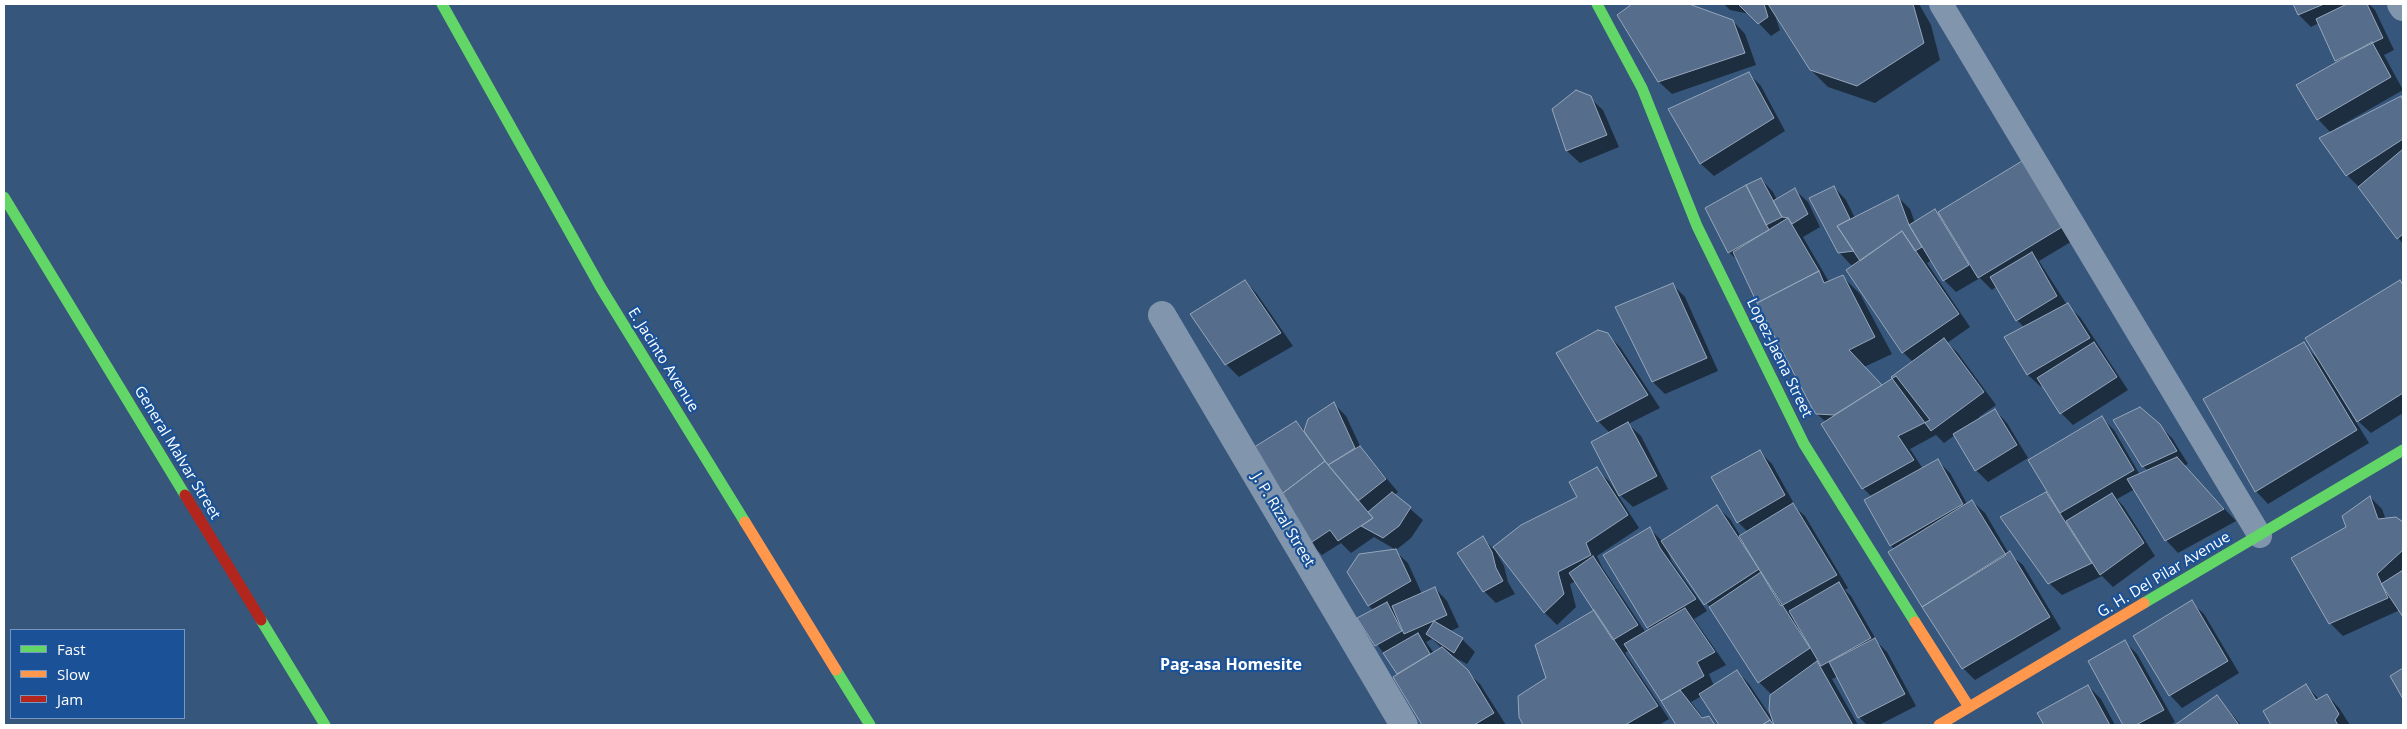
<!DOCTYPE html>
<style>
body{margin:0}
#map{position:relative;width:2407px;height:729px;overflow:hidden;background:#37567b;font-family:"Open Sans",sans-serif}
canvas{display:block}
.frame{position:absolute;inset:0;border:5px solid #fff;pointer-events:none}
.legend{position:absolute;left:10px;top:629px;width:175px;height:90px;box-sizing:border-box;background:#1b5297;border:1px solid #7697c1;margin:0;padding:6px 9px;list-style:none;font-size:15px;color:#fff}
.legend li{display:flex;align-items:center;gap:10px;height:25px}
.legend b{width:25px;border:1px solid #7697c1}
</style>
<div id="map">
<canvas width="2407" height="729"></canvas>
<div class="frame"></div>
<ul class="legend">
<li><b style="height:6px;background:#63d668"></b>Fast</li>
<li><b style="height:6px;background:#ff974d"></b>Slow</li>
<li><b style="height:6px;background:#b3261e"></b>Jam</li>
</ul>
</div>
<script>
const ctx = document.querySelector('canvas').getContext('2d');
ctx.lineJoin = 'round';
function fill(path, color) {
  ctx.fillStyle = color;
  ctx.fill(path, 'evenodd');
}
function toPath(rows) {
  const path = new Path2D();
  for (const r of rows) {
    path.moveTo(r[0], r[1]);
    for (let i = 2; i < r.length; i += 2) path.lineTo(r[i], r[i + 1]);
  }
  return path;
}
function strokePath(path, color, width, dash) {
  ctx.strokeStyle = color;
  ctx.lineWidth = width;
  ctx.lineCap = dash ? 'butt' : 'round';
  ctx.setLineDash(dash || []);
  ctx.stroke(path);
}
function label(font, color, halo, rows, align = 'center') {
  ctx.font = font + ' "Open Sans",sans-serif';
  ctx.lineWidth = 4.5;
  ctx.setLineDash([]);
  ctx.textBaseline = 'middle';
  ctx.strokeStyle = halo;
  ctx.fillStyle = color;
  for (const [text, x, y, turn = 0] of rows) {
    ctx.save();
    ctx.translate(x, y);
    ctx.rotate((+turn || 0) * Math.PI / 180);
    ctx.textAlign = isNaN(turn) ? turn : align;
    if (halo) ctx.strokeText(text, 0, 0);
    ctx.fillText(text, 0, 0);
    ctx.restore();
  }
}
fill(toPath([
 [1635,4,1685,4,1733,21,1745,34,1756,65,1672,94,1659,82,1618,15],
 [1724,4,1919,4,1931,25,1940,60,1875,103,1828,87,1811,70,1775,16,1780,30,1771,36,1750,14,1730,10],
 [2294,4,2369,4,2375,10,2394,50,2384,55,2403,90,2335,129,2336,131,2400,98,2403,101,2403,244,2359,187,2347,175,2331,133,2318,119,2339,62,2319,23,2311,27,2299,15],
 [1749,74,1761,86,1785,131,1714,176,1701,164,1670,110],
 [1590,98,1603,110,1619,147,1580,163,1567,151,1554,109],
 [2027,159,2079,237,2039,261,2067,305,2080,317,2128,390,2073,425,2061,413,2043,385,2041,387,2028,375,2006,337,2024,327,2017,320,1997,286,1992,290,1980,278,1956,292,1944,280,1932,260,1927,263,1970,327,1947,343,1957,352,1996,405,1979,417,1980,419,1995,410,2007,423,2028,458,1988,482,1976,470,1955,435,1944,443,1936,435,1910,449,1923,469,1938,461,1950,473,1967,504,1972,501,1985,513,2009,554,2023,565,2061,629,1975,680,1963,668,1891,545,1872,497,1863,488,1826,422,1817,414,1739,262,1729,252,1761,179,1773,192,1777,200,1795,190,1808,202,1820,227,1803,237,1829,282,1843,277,1860,294,1892,354,1864,367,1883,386,1914,363,1903,352,1857,264,1851,265,1839,252,1834,187,1846,200,1855,218,1898,197,1910,209,1915,223,1934,211,1944,220],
 [1245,281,1257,294,1293,346,1239,377,1226,364,1192,314],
 [2400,281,2403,285,2403,413,2371,433,2358,421,2341,393,2339,394,2369,443,2268,504,2256,491,2303,344,2318,359],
 [1672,284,1685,297,1718,371,1665,394,1653,382,1617,308],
 [1607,334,1620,347,1660,408,1628,424,1641,436,1668,489,1633,507,1620,495,1610,433,1598,421],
 [1334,404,1346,416,1361,448,1398,492,1394,495,1423,520,1411,538,1396,550,1374,537,1351,553,1341,543,1322,555,1310,543,1296,422,1305,431],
 [2102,418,2114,430,2140,475,2148,471,2143,466,2159,425,2172,438,2188,464,2184,466,2236,521,2178,553,2166,540,2135,489,2117,499,2124,507,2155,556,2113,587,2102,576,2062,595,2049,583,2001,518,2048,492],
 [1759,451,1772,464,1797,509,1805,516,1848,588,1845,590,1851,596,1878,643,1887,652,1916,706,1879,725,1867,725,1859,717,1838,676,1832,679,1858,725,1721,725,1702,696,1691,702,1704,719,1708,718,1716,725,1676,725,1629,650,1625,653,1669,719,1659,725,1525,725,1520,717,1596,610,1576,581,1570,584,1576,607,1557,625,1545,613,1496,549,1495,550,1504,566,1508,582,1515,594,1496,603,1484,591,1483,538,1493,549,1521,526,1578,497,1596,469,1609,481,1639,528,1597,556,1602,567,1646,633,1651,630,1648,627,1650,529,1663,542,1717,507,1730,519,1741,537,1748,532,1738,522],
 [1667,550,1714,613,1759,682,1772,695,1773,720,1749,684,1737,671,1714,686,1709,674,1726,665,1694,619,1707,611,1672,562],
 [2370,497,2382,509,2386,520,2396,518,2403,524,2403,615,2400,610,2343,636,2330,623,2348,528],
 [1395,551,1408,563,1422,594,1435,588,1447,601,1459,627,1449,632,1462,639,1475,652,1467,664,1448,654,1480,684,1506,725,1424,725,1395,677,1399,675,1359,619,1374,611,1369,606],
 [1432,639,1442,648,1434,653,1426,642],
 [2191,602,2204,614,2239,673,2182,708,2170,695],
 [2125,642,2137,654,2175,722,2170,725,2125,725,2089,662],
 [2088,686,2101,699,2115,725,2045,725,2039,713],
 [2306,686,2320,700,2327,695,2339,708,2350,725,2273,725,2264,711],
 [2217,696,2241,725,2177,725]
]), '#0007');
const building = toPath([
 [1632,4,1689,4,1733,20,1745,53,1658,82,1617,15,1632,4],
 [1738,4,1764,4,1768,17,1758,24,1738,4],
 [1768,4,1913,4,1924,43,1857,86,1810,70,1768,4],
 [2293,4,2324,4,2298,15,2293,4],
 [2347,4,2367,4,2383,38,2335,61,2316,19,2347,4],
 [2372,42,2391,77,2317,120,2296,85,2372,42],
 [1749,72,1774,118,1700,164,1668,109,1749,72],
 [1576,90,1591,96,1607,135,1566,151,1552,109,1576,90],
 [2401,96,2403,101,2403,139,2346,176,2319,138,2401,96],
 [2403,149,2403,234,2397,239,2358,187,2403,149],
 [2027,158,2067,224,1978,278,1938,212,2027,158],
 [1761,178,1782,217,1766,225,1746,185,1761,178],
 [1746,185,1769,230,1728,253,1705,208,1746,185],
 [1834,186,1850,219,1837,226,1854,251,1838,253,1809,198,1834,186],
 [1795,188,1808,214,1792,224,1788,218,1782,217,1773,201,1795,188],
 [1898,195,1909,225,1922,247,1915,251,1902,231,1860,261,1837,226,1898,195],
 [1935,209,1969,265,1943,281,1909,225,1935,209],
 [1788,218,1819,271,1757,303,1733,252,1788,218],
 [1902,231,1959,314,1902,353,1846,270,1902,231],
 [2032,252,2057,296,2016,321,1990,277,2032,252],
 [1819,271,1824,283,1843,275,1875,337,1849,350,1882,385,1834,415,1816,414,1812,408,1757,303,1819,271],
 [1245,280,1281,333,1225,365,1190,314,1245,280],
 [2400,280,2403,285,2403,393,2357,422,2305,338,2400,280],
 [1673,283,1707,358,1652,382,1615,307,1673,283],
 [2068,303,2090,338,2027,375,2004,337,2068,303],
 [1598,330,1608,333,1648,395,1597,422,1556,353,1598,330],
 [1944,338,1984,392,1931,431,1891,377,1944,338],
 [2094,342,2117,377,2060,414,2037,378,2094,342],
 [2304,342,2357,430,2255,492,2203,399,2304,342],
 [1896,376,1930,420,1898,436,1914,460,1862,489,1821,424,1896,376],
 [1334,402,1355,448,1328,465,1304,431,1308,419,1334,402],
 [2140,407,2160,424,2177,451,2142,467,2113,420,2140,407],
 [1995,409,2017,445,1975,471,1953,434,1995,409],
 [2102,416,2134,470,2060,513,2028,460,2102,416],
 [1296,421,1325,461,1279,496,1248,451,1296,421],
 [1628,422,1657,476,1619,496,1591,442,1628,422],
 [1360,446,1386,479,1358,501,1328,465,1360,446],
 [1760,450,1785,495,1737,523,1711,477,1760,450],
 [2177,457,2224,509,2165,541,2127,479,2177,457],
 [1938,459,1963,504,1890,546,1864,500,1938,459],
 [1325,461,1373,518,1338,541,1330,530,1309,544,1279,496,1325,461],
 [1597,467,1628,515,1586,543,1591,555,1558,572,1564,594,1544,613,1493,547,1521,525,1577,497,1569,482,1597,467],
 [1392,492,1411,507,1399,526,1383,538,1361,526,1373,518,1368,512,1392,492],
 [2046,492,2092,563,2048,584,2000,517,2046,492],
 [2112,493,2144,543,2100,575,2066,521,2112,493],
 [2370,496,2378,519,2396,517,2403,522,2403,550,2377,574,2388,598,2329,624,2291,558,2346,527,2342,516,2370,496],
 [1972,500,2006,555,1922,607,1888,552,1972,500],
 [1793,503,1837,575,1781,606,1739,536,1793,503],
 [1717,505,1759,569,1704,605,1661,541,1717,505],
 [1650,527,1660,548,1696,599,1647,628,1603,555,1650,527],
 [1483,536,1492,552,1496,568,1503,581,1483,592,1457,553,1483,536],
 [1396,549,1411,581,1368,606,1347,572,1359,554,1396,549],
 [2010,551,2050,617,1962,669,1922,607,2010,551],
 [1593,556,1638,625,1613,640,1569,573,1593,556],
 [2403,570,2403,617,2381,584,2403,570],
 [1761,572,1810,648,1758,683,1709,607,1761,572],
 [1839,582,1871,638,1821,666,1789,611,1839,582],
 [1435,587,1447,615,1404,634,1392,606,1435,587],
 [2192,600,2228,661,2169,696,2133,636,2192,600],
 [1387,602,1402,631,1375,646,1357,618,1387,602],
 [1685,608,1715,652,1697,662,1704,676,1661,701,1624,644,1685,608],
 [1594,610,1658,706,1625,725,1523,725,1519,717,1518,696,1546,678,1535,645,1594,610],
 [1434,621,1463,638,1454,653,1426,634,1434,621],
 [1418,633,1430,654,1397,674,1383,653,1418,633],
 [1875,638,1905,694,1858,718,1829,662,1875,638],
 [2125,640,2164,710,2136,725,2123,725,2088,661,2125,640],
 [1442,647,1468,670,1494,713,1474,725,1422,725,1393,677,1442,647],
 [1817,661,1853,725,1774,725,1769,710,1770,695,1817,661],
 [2403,668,2403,699,2390,676,2403,668],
 [1737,670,1770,720,1762,725,1719,725,1699,694,1737,670],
 [2306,684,2316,700,2327,694,2339,714,2335,720,2338,725,2271,725,2263,711,2306,684],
 [2088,685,2110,725,2044,725,2037,713,2088,685],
 [1680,690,1702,718,1709,716,1715,725,1676,725,1661,701,1680,690],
 [2217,695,2239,725,2175,725,2217,695],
 [1770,720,1774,725,1762,725,1770,720]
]);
fill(building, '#566e8b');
strokePath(building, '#95a6bb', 1);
strokePath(toPath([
 [1941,4,2260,536]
]), '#8196ad', 24);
strokePath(toPath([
 [2401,4,2403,7],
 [1162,315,1404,725]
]), '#8196ad', 28);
strokePath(toPath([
 [442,4,601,288,745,522],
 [1597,4,1642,88,1697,226,1804,444,1915,622],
 [4,197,185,495],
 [2144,603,2403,450],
 [261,620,325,725],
 [836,670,870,725]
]), '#63d668', 11);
strokePath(toPath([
 [745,522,836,670],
 [1915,622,1969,707],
 [1939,725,2144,603]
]), '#ff974d', 11);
strokePath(toPath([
 [185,495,261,620]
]), '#b3261e', 11);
label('15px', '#fff', '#1b5297', [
 ["Lopez-Jaena Street",1779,358,64],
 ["E. Jacinto Avenue",663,360,58],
 ["General Malvar Street",177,453,59],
 ["J. P. Rizal Street",1283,520,59],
 ["G. H. Del Pilar Avenue",2164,575,-31]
]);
label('bold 16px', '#fff', '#1b5297', [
 ["Pag-asa Homesite",1231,665]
]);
</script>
